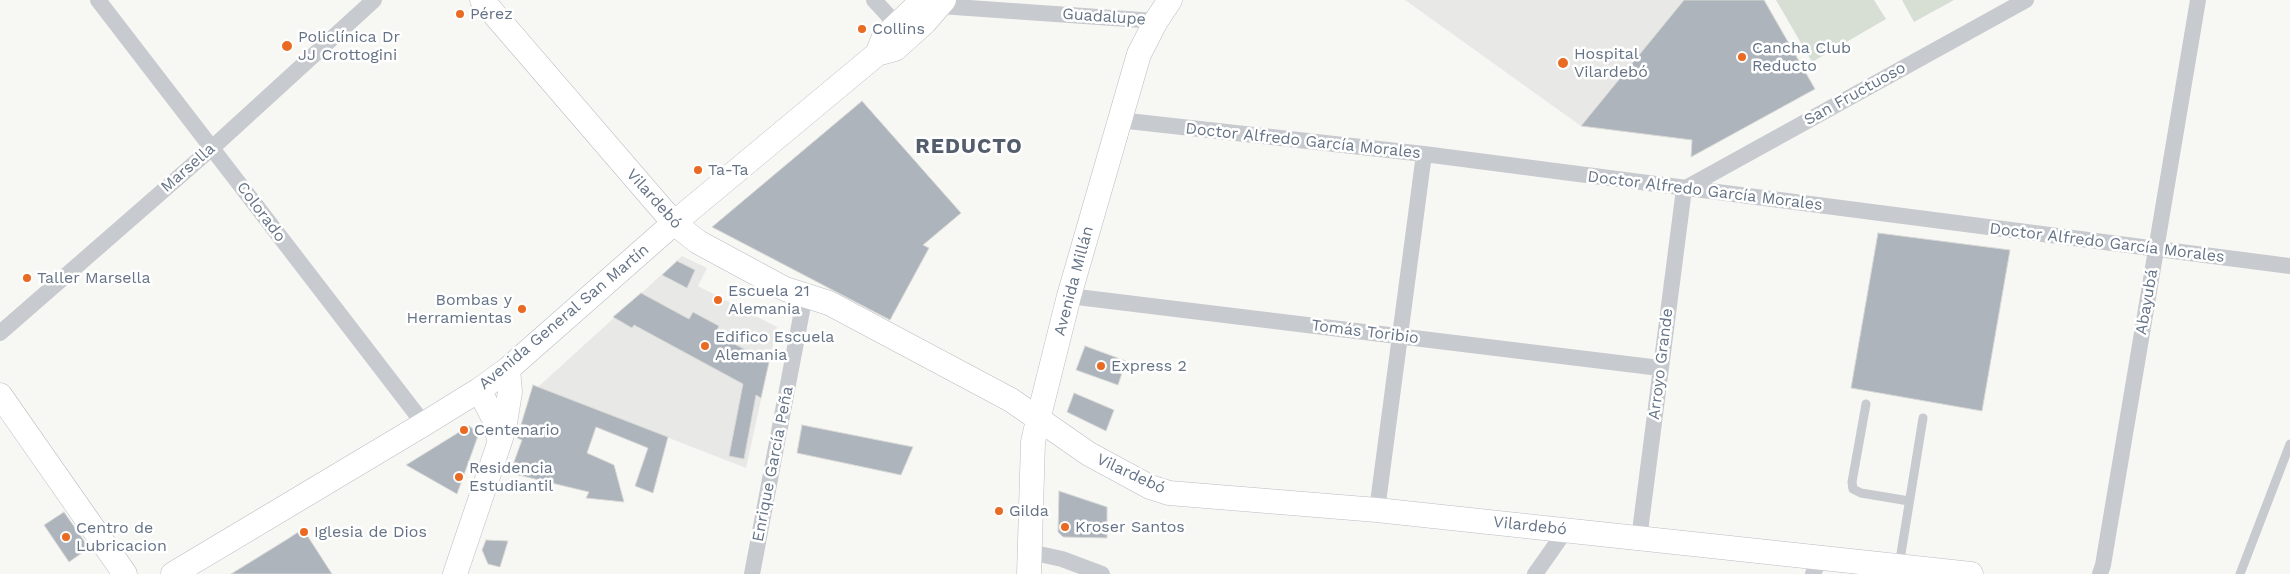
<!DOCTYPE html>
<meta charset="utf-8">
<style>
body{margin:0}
canvas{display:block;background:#f7f7f4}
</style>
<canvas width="2290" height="574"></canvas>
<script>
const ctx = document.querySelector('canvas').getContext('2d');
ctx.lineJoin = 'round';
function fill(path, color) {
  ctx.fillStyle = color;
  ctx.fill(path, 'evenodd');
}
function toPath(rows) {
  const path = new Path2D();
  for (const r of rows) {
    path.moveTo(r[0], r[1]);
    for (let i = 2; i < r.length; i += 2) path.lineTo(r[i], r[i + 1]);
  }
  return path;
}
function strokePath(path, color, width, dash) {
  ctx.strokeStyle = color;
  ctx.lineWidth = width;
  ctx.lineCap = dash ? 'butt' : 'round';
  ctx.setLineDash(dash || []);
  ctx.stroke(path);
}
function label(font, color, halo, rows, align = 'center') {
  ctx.font = font + ' "Work Sans",sans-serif';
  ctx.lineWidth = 5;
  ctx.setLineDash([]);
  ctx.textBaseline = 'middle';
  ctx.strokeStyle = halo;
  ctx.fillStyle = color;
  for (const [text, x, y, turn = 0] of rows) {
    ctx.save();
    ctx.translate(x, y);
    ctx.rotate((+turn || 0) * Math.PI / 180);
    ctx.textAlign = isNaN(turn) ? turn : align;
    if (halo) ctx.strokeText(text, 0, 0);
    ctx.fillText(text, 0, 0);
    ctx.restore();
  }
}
fill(toPath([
 [1405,0,1684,0,1581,126],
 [682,256,707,268,698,286,777,327,746,468,538,387]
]), '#e8e8e7');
fill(toPath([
 [1776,0,1874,0,1886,19,1812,62],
 [1902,0,1954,0,1914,22]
]), '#d7dfd5');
const building = toPath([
 [1684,0,1764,0,1815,89,1691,157,1692,140,1581,126,1684,0],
 [862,101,961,213,923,245,929,248,890,320,712,227,862,101],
 [1878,233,2010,250,1982,411,1851,388,1878,233],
 [677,261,695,270,687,288,662,275,677,261],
 [641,293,689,319,693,312,719,326,717,330,723,333,721,337,769,362,761,398,756,395,744,459,729,456,743,384,634,325,632,328,613,317,641,293],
 [1085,346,1126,361,1118,385,1076,370,1085,346],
 [533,385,668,437,653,493,635,486,648,448,596,427,587,453,614,465,624,502,586,498,589,492,510,473,522,440,517,438,533,385],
 [1074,393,1114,410,1106,431,1067,412,1074,393],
 [802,425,913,447,901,475,797,453,802,425],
 [469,426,479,433,457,494,406,465,469,426],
 [1059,491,1107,507,1107,538,1063,537,1058,532,1059,491],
 [64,512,89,548,69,562,44,525,64,512],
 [303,529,332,574,231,574,286,540,303,529],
 [486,540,508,541,500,567,488,564,482,550,486,540]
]);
fill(building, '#adb4bb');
strokePath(building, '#d8d9d6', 1);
const secondary = toPath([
 [482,0,674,223,698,242,785,289,829,303,1011,400,1089,454,1150,487,1169,493,1377,510,1971,574],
 [878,52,884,37,923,0],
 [479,390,494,419,499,439],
 [0,395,125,574],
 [173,574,424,424,479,390,508,369,674,223,877,54,895,49,925,22,944,0],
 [455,574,504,429,510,392,508,369],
 [1029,574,1033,442,1038,420,1069,296,1139,54,1156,21,1170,0]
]);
strokePath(secondary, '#b9bdc2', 25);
strokePath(toPath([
 [1866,404,1852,482,1853,489,1861,493,1909,501],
 [1899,566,1923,418],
 [2240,574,2290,444]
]), '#c7cace', 9);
strokePath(toPath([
 [98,0,424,424],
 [874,0,897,25],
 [936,0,940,6,1156,21],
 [1119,120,1424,154,2290,266],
 [1069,296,1660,368],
 [0,333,212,148,374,0],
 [1377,510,1424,154],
 [1639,539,1684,189,2026,0],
 [1030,552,1062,559,1102,574],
 [752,574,805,295],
 [1535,574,1566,530],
 [1813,574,1820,558],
 [2100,574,2103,565,2198,0]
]), '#c7cace', 16);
strokePath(secondary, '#fff', 24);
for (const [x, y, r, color] of [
 [460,14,5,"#e96a22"],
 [862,29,5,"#e96a22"],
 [287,46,6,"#e96a22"],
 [1742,57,5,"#e96a22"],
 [1563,63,6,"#e96a22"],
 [698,170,5,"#e96a22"],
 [27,278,5,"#e96a22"],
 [718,300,5,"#e96a22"],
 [522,309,5,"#e96a22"],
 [705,346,5,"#e96a22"],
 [1101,366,5,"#e96a22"],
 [464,430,5,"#e96a22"],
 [459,477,5,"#e96a22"],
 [999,511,5,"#e96a22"],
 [1065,527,5,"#e96a22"],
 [304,532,5,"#e96a22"],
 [66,537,5,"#e96a22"]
]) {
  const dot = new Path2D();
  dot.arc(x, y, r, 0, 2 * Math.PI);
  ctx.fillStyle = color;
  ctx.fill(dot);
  strokePath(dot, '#fff', 2);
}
label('16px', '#657386', '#fff', [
 ["Pérez",470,14],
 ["Collins",872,29],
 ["Policlínica Dr",298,37],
 ["JJ Crottogini",298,55],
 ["Cancha Club",1752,48],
 ["Reducto",1752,66],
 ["Hospital",1574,54],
 ["Vilardebó",1574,72],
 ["Ta-Ta",708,170],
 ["Taller Marsella",37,278],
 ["Escuela 21",728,291],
 ["Alemania",728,309],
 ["Bombas y",512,300,"right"],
 ["Herramientas",512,318,"right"],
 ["Edifico Escuela",715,337],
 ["Alemania",715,355],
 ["Express 2",1111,366],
 ["Centenario",474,430],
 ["Residencia",469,468],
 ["Estudiantil",469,486],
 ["Gilda",1009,511],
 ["Kroser Santos",1075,527],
 ["Centro de",76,528],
 ["Lubricacion",76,546],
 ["Iglesia de Dios",314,532]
], 'left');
label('16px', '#657386', '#fff', [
 ["Guadalupe",1104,17,4],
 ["San Fructuoso",1855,94,-29],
 ["Doctor Alfredo García Morales",1303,141,6],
 ["Marsella",188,168,-41],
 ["Doctor Alfredo García Morales",1705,191,7],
 ["Vilardebó",654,199,48],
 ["Colorado",261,212,53],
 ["Doctor Alfredo García Morales",2107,243,7],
 ["Avenida Millán",1074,281,-75],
 ["Abayubá",2147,302,-80],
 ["Avenida General San Martín",564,317,-40],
 ["Tomás Toribio",1365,332,7],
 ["Arroyo Grande",1661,364,-83],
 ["Enrique García Peña",773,464,-79],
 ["Vilardebó",1131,474,25],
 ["Vilardebó",1530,526,6]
]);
ctx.letterSpacing = '1px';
label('bold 21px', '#535d6b', '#fff', [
 ["REDUCTO",969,147]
]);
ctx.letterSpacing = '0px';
</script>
